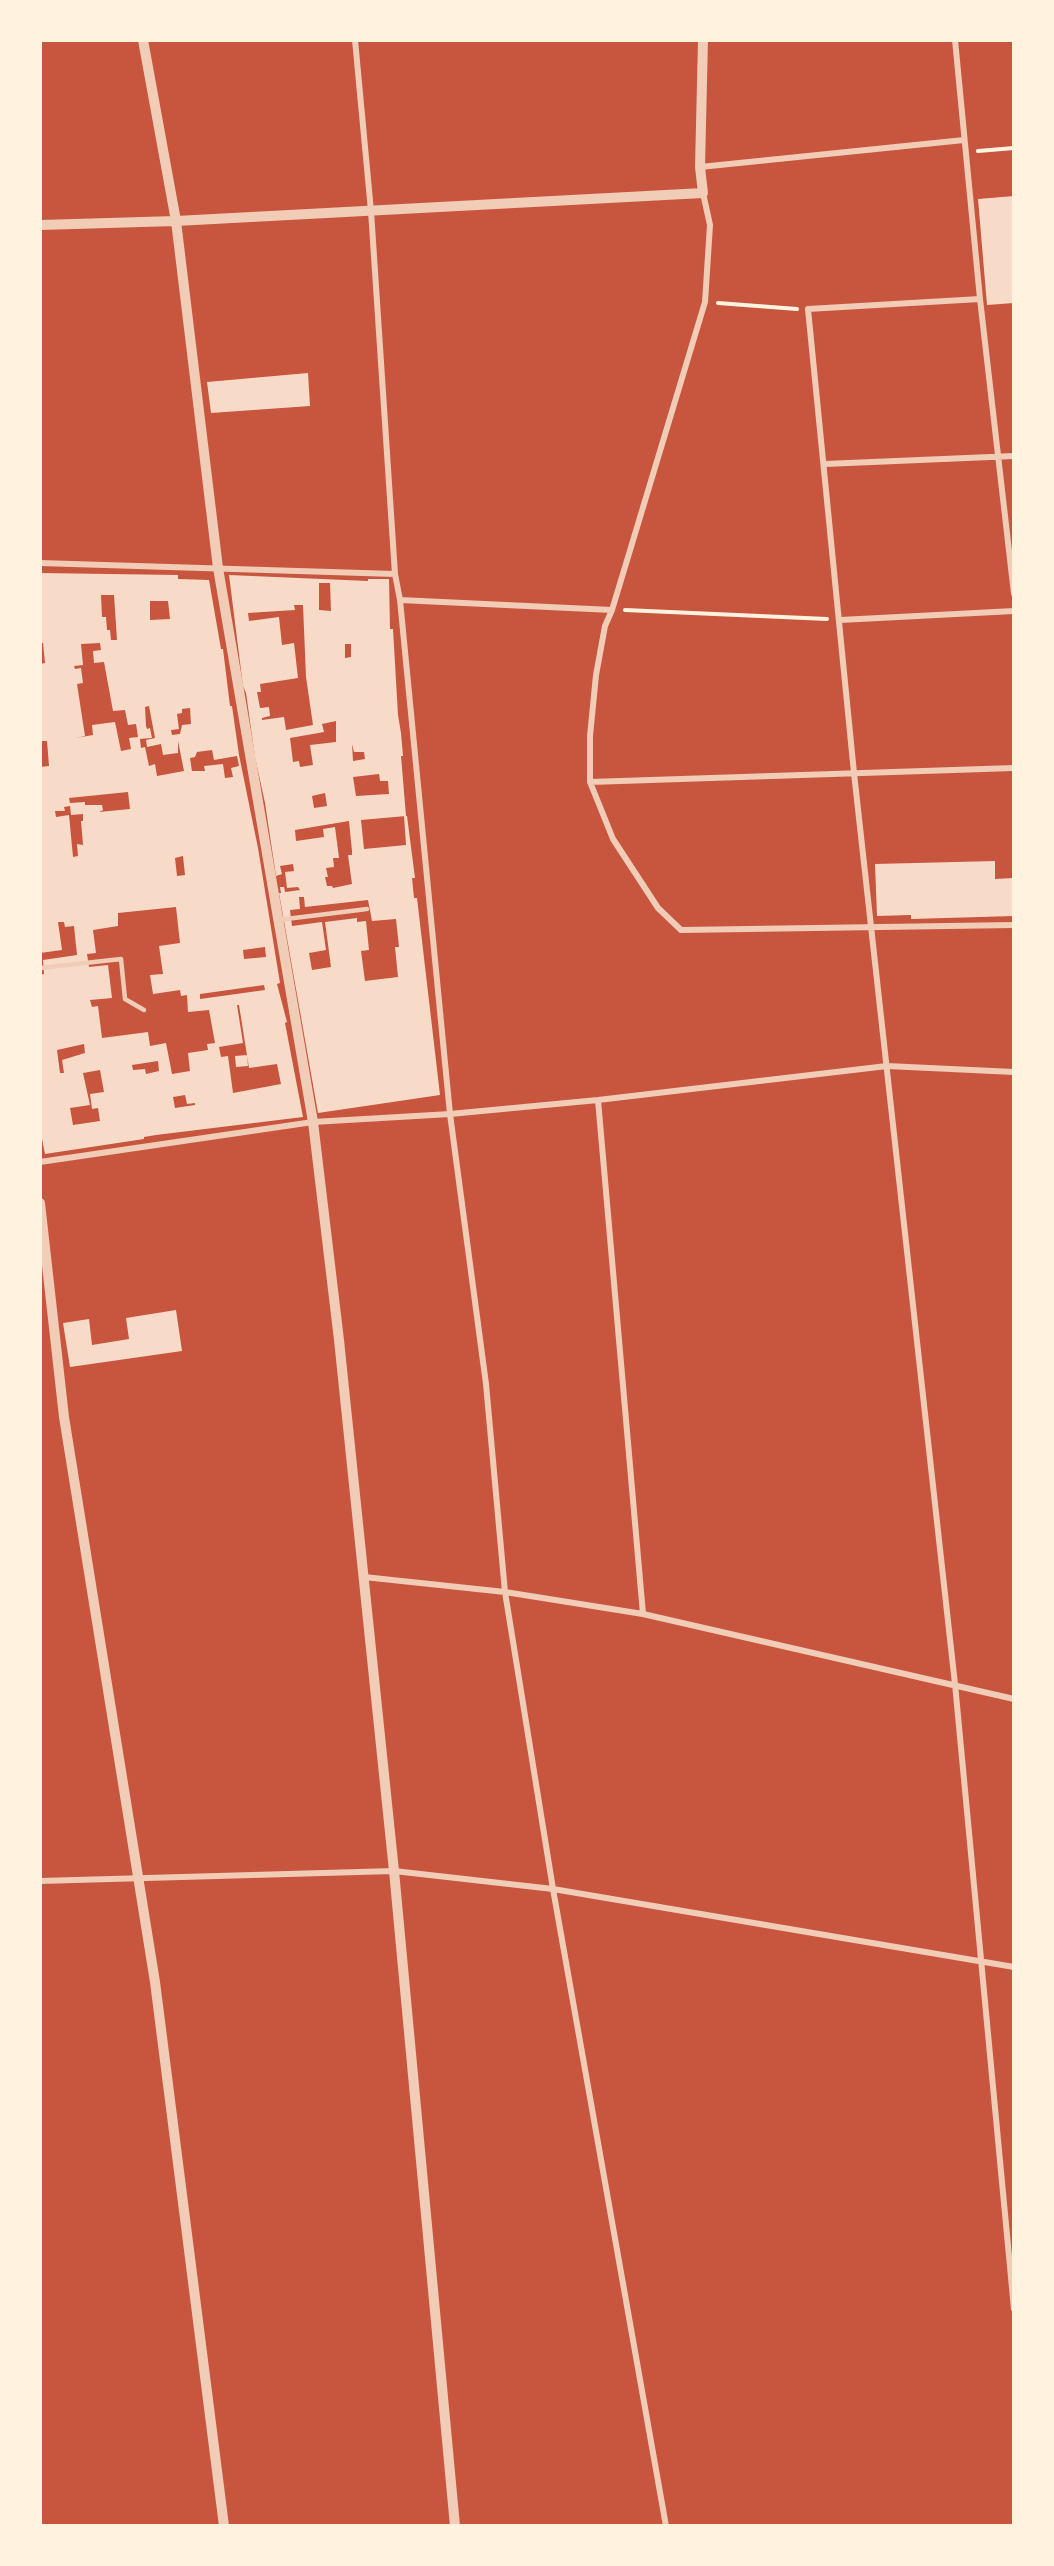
<!DOCTYPE html>
<style>
body{margin:0}
#map{position:relative;width:1054px;height:2566px;overflow:hidden;background:#c8553d;font-family:Manrope,sans-serif}
canvas{display:block}
.frame{position:absolute;inset:0;border:42px solid #fff3e0;pointer-events:none}
</style>
<div id="map">
<canvas width="1054" height="2566"></canvas>
<div class="frame"></div>
</div>
<script>
const ctx = document.querySelector('canvas').getContext('2d');
ctx.lineJoin = 'round';
function fill(path, color) {
  ctx.fillStyle = color;
  ctx.fill(path, 'evenodd');
}
function toPath(rows) {
  const path = new Path2D();
  for (const r of rows) {
    path.moveTo(r[0], r[1]);
    for (let i = 2; i < r.length; i += 2) path.lineTo(r[i], r[i + 1]);
  }
  return path;
}
function strokePath(path, color, width, dash) {
  ctx.strokeStyle = color;
  ctx.lineWidth = width;
  ctx.lineCap = dash ? 'butt' : 'round';
  ctx.setLineDash(dash || []);
  ctx.stroke(path);
}
fill(toPath([
 [1014,196,1014,303,987,305,978,199],
 [308,373,310,406,211,413,207,382],
 [40,573,178,575,178,579,209,580,221,649,223,649,230,706,232,706,239,755,258,848,280,983,277,984,287,1022,285,1023,303,1117,156,1135,144,1137,144,1139,45,1154,40,1129,40,975,44,974,43,960,77,955,74,926,65,927,64,922,58,922,62,950,40,953,40,767,49,766,47,741,40,741,40,664,45,663,43,643,40,643],
 [101,595,114,595,117,640,111,640,110,630,107,630,106,617,102,617],
 [150,601,168,601,170,619,150,620],
 [100,643,101,650,93,651,94,663,104,662,113,711,125,710,128,725,136,724,138,737,129,738,131,749,121,751,115,722,92,725,93,735,76,738,85,736,77,684,83,683,81,668,75,669,74,666,83,665,81,644],
 [149,706,155,738,146,740,147,747,161,744,163,755,178,753,178,741,184,771,157,776,155,764,149,766,145,747,141,748,140,739,152,738,150,728,147,729,146,726,145,707],
 [190,708,191,724,182,725,180,734,172,735,171,730,179,729,177,714,182,713,182,709],
 [212,750,214,760,237,756,239,766,231,768,233,777,225,778,223,764,204,766,205,771,192,771,190,758,195,757,197,752],
 [128,792,130,809,99,812,103,810,102,805,85,805,85,802,70,803,69,798],
 [70,806,71,815,83,814,83,821,81,821,83,845,77,844,78,856,73,857,69,815,56,817,55,811,65,811,64,807],
 [183,856,185,875,177,876,175,858],
 [176,907,180,943,159,946,163,974,150,975,153,994,180,990,181,996,187,995,188,1012,209,1010,215,1043,207,1044,208,1050,188,1053,190,1071,172,1074,166,1043,150,1046,148,1032,102,1038,98,1006,92,1007,90,1000,112,998,108,965,89,967,87,954,96,953,93,930,118,926,118,913],
 [265,947,266,957,244,959,243,950],
 [264,985,265,990,200,999,200,994],
 [237,1005,239,1005,249,1068,277,1064,281,1084,233,1093,228,1056,221,1057,219,1047,243,1043],
 [84,1044,85,1053,62,1060,64,1073,60,1073,57,1050],
 [158,1061,159,1071,146,1074,145,1069,133,1070,132,1065],
 [100,1070,104,1092,90,1094,92,1109,98,1108,100,1121,73,1125,70,1108,90,1105,83,1073],
 [185,1095,187,1104,195,1103,195,1105,175,1108,173,1097],
 [229,575,368,581,368,579,389,579,390,629,393,629,398,715,401,733,403,756,401,756,406,816,361,820,364,849,406,845,404,816,407,816,415,878,412,878,414,898,417,898,440,1095,318,1113,279,893,281,893,280,887,284,887,285,892,300,890,298,887,287,888,285,872,294,871,293,864,280,866,282,874,276,876,265,803,255,757,246,693,243,686],
 [319,583,330,583,331,611,319,610],
 [294,605,303,605,306,677,313,725,286,730,284,717,262,720,262,718,270,716,269,707,260,708,257,692,261,692,260,684,298,678,294,643,282,645,279,617,249,621,248,613,295,610],
 [345,644,351,644,351,657,345,658],
 [336,721,336,742,310,745,313,765,300,767,299,761,293,762,290,738,324,732,322,724],
 [352,744,354,752,364,752,365,759,353,761],
 [379,774,380,781,388,781,389,794,356,796,353,777],
 [325,793,327,806,314,808,312,796],
 [349,821,352,851,352,855,348,855,352,884,333,888,332,886,327,886,325,877,328,877,326,868,334,867,333,858,339,858,335,827,323,829,324,837,296,841,295,830],
 [299,897,304,897,305,907,368,900,372,921,396,919,399,947,395,947,398,977,365,981,361,951,369,950,366,921,357,922,357,918,325,922,331,967,312,970,309,953,326,950,322,922,292,926,290,910,300,909],
 [995,861,995,879,1014,878,1014,916,911,919,911,915,877,916,875,864],
 [247,1055,248,1066,236,1067,235,1056],
 [176,1310,182,1351,70,1367,63,1323,89,1319,92,1345,129,1339,126,1318]
]), '#f7dbc8');
strokePath(toPath([
 [978,151,1014,148],
 [718,303,797,309],
 [625,610,827,619]
]), '#fff3e0', 4);
strokePath(toPath([
 [278,920,367,909],
 [40,968,121,959,125,999,144,1010]
]), '#f1ccb7', 4.5);
strokePath(toPath([
 [355,40,371,211,395,574,400,600,450,1114,486,1384,505,1592,553,1889,666,2526],
 [955,40,980,299,1014,594],
 [700,167,964,140],
 [703,193,710,225,705,302,612,610,605,626,596,675,590,736,590,782,613,839,658,908,681,930,1014,925],
 [980,299,808,309,854,773,955,1684,1014,2309],
 [825,464,1014,456],
 [40,563,395,574],
 [400,600,612,610],
 [840,620,1014,611],
 [590,782,1014,768],
 [598,1100,643,1614],
 [40,1162,313,1122,450,1114,598,1100,887,1066,1014,1072],
 [364,1577,505,1592,643,1614,1014,1699],
 [40,1881,394,1871,553,1889,1014,1967]
]), '#f1ccb7', 6);
strokePath(toPath([
 [143,40,176,221,218,568,313,1122,339,1340,394,1871,455,2526],
 [40,225,176,221,703,193,700,167,703,40],
 [40,1203,64,1417,155,1982,224,2526]
]), '#f1ccb7', 10);
</script>
